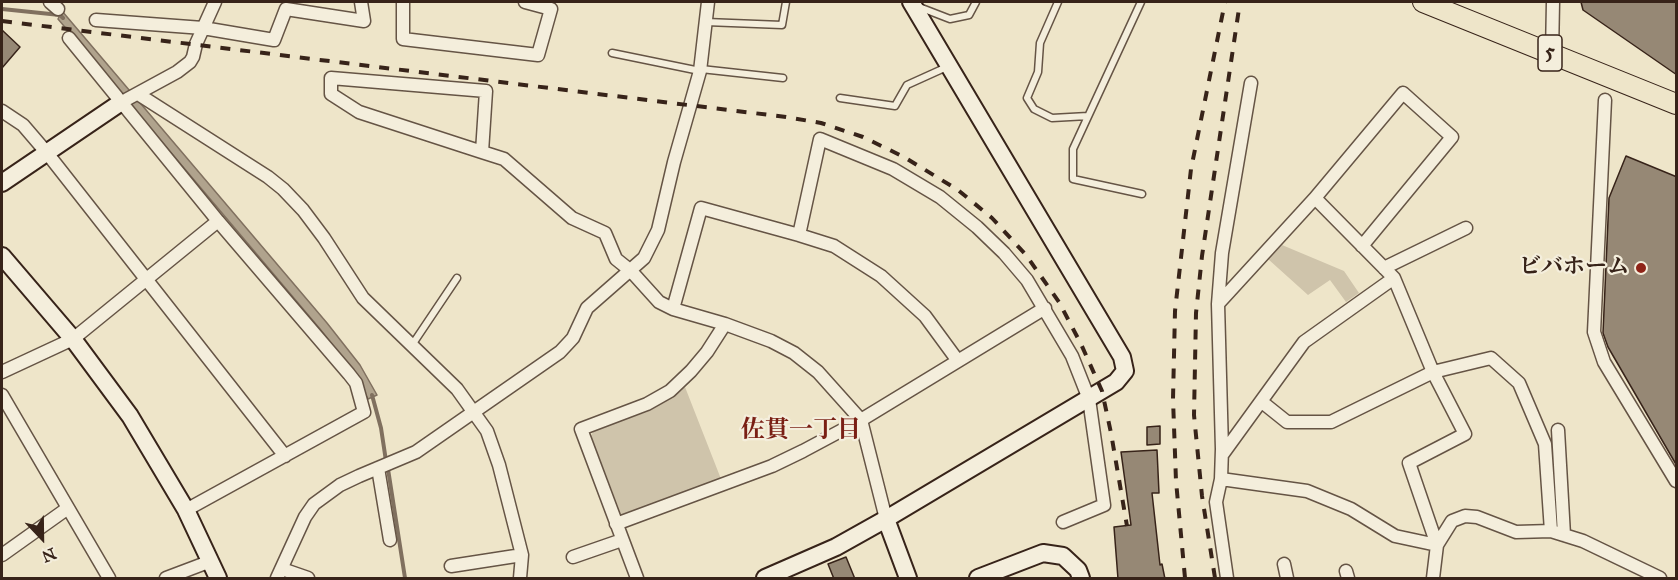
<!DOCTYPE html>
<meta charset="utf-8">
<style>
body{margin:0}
#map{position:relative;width:1678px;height:580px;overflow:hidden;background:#eee5c9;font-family:"IM FELL Great Primer",serif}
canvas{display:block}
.frame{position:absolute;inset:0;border:3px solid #372319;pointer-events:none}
.north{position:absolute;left:12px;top:508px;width:60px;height:60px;-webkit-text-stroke:4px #f4eedc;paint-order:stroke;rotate:158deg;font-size:16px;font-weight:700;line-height:24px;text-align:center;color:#372319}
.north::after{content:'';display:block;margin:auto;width:21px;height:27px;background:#372319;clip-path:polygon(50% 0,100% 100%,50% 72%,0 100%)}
</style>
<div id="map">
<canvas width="1678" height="580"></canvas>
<div class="frame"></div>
<div class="north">N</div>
</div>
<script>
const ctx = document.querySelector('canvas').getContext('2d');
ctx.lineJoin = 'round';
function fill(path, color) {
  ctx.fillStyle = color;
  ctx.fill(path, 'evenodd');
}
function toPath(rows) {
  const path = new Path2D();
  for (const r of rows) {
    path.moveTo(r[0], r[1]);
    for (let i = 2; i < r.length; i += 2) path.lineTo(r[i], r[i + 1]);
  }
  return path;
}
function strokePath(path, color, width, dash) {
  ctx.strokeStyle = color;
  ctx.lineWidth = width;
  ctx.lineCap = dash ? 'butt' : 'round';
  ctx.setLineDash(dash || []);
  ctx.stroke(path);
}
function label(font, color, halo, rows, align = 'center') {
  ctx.font = font + ' "IM FELL Great Primer","Noto Serif JP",serif';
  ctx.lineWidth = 4.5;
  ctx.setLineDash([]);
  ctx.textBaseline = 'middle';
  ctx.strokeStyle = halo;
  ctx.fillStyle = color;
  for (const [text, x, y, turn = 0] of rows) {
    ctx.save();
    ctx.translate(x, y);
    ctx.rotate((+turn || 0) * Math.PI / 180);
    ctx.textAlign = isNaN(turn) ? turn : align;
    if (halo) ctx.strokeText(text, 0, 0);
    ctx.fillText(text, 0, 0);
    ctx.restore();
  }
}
fill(toPath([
 [1282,245,1344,271,1359,293,1346,302,1330,280,1308,295,1268,259],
 [685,387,721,479,625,515,621,514,591,436,594,430,647,412]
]), '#cfc4ab');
const water = toPath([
 [62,11,327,323,360,365,377,395,368,399,352,370,320,329,58,19,62,11]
]);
fill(water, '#b0a38d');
strokePath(water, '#80705f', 1.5);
strokePath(toPath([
 [2,9,60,15,63,18],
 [372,395,381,428,386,461],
 [388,469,405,578]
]), '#80705f', 4);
const building = toPath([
 [1581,2,1677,2,1677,75,1583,10,1581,2],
 [2,30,20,47,2,68,2,30],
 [1626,156,1677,177,1677,466,1608,347,1603,333,1609,198,1626,156],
 [1160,426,1160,444,1147,445,1147,427,1160,426],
 [1157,450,1159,493,1152,493,1160,565,1162,564,1165,579,1118,579,1114,527,1131,525,1121,452,1157,450],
 [846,557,855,579,834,579,828,564,846,557]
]);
fill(building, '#968875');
strokePath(building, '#372319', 1.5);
const lane = toPath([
 [1058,2,1040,43,1038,72,1027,98,1034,109,1052,118,1088,116],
 [1141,2,1073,149,1073,179,1142,194],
 [919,7,950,19,969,15,976,2],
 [706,22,782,25,786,2],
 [612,53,700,71],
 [701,69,783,78],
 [840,98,895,106,907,85,949,66],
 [412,345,457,278]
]);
const street = toPath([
 [50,2,58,9],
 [403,2,403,39,538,55,551,9,525,2],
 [96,20,203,28,274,40,286,9,364,21,361,2],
 [69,38,218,221,349,374,356,383,364,412,186,510],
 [1552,54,1553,2],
 [138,94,268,177,283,189,303,210,324,238,363,298,457,389,487,431,499,465,522,555,520,578],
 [1605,100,1594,332,1604,362,1676,481],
 [120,103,177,72,190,62,193,57,196,44,215,2],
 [2,111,23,125,47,153,285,456],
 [482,152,486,91,331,78,331,94,359,112,482,152,504,159,572,218,605,233,616,259,631,271,659,302,673,309,725,324,771,341,794,353,818,372,861,420,886,519],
 [1315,198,1403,93,1452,137,1362,246],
 [799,235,834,246,881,276,925,316,958,361],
 [1384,268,1466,228],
 [1218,304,1315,198,1394,278,1433,372,1465,434,1409,463,1437,545,1433,578],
 [673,309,701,208,799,235,820,139,893,169,940,197,977,227,1004,253,1027,280,1072,356,1089,399,1104,505,1063,522],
 [2,372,73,339,218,221],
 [2,395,109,578],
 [1262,402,1287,422,1331,422,1433,372,1491,358,1519,383,1545,444,1551,531],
 [1558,430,1564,535],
 [1222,455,1304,342,1394,278],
 [378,468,390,540],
 [1221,479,1307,491,1351,509,1395,536,1437,545],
 [616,524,772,466,803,451,861,420,1045,308],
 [1437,545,1452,521,1465,516,1477,517,1516,532,1551,531,1583,541,1660,578],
 [2,555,68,508],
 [573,557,622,540],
 [1284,564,1287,578],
 [451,566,522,555],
 [282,569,308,578],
 [1346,571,1348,578],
 [166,578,211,561],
 [277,578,305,517,314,504,340,485,359,476,416,452,560,352,573,338,587,308,644,258,658,230,674,162,700,71,708,2],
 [637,578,581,429,647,404,670,391,691,371,707,352,725,324],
 [1227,578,1216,502,1221,479,1222,449,1218,304,1222,253,1251,83]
]);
const secondary = toPath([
 [2,183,120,103],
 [2,256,73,339,130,416,186,510,218,578],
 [886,519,908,578],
 [765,578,836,547,886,519,1116,382,1125,371,1122,357,911,2],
 [978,578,1043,553,1063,556,1078,570,1081,578]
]);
const primary = toPath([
 [1423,2,1676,104]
]);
strokePath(lane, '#655445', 9);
strokePath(street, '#655445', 15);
strokePath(secondary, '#372319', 20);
strokePath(primary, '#372319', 22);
strokePath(lane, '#f4eedc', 6);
strokePath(street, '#f4eedc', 12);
strokePath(secondary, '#f4eedc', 16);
strokePath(primary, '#eee5c9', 20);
strokePath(toPath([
 [2,21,786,117,821,123,863,137,904,157,958,190,992,218,1026,255,1059,302,1081,344,1102,391,1111,433,1127,526],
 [1185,578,1176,481,1173,399,1175,311,1191,169,1225,2],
 [1215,578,1202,496,1194,415,1196,313,1202,256,1240,2]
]), '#372319', 4, [10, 10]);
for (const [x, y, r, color] of [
 [1641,268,6,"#8f2418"]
]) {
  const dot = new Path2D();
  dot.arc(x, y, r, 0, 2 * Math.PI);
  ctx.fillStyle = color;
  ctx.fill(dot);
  strokePath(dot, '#f4eedc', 2);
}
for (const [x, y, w] of [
 [1550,53,24]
]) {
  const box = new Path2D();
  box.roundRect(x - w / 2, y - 18, w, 36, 4.5);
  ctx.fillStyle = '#f4eedc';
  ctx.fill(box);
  strokePath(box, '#372319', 1.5);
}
label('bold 21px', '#372319', null, [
 ["5",1550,53]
]);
label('bold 22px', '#372319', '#f4eedc', [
 ["ビバホーム",1629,268]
], 'right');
label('bold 24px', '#7a1f14', '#f4eedc', [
 ["佐貫一丁目",801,431]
]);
</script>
